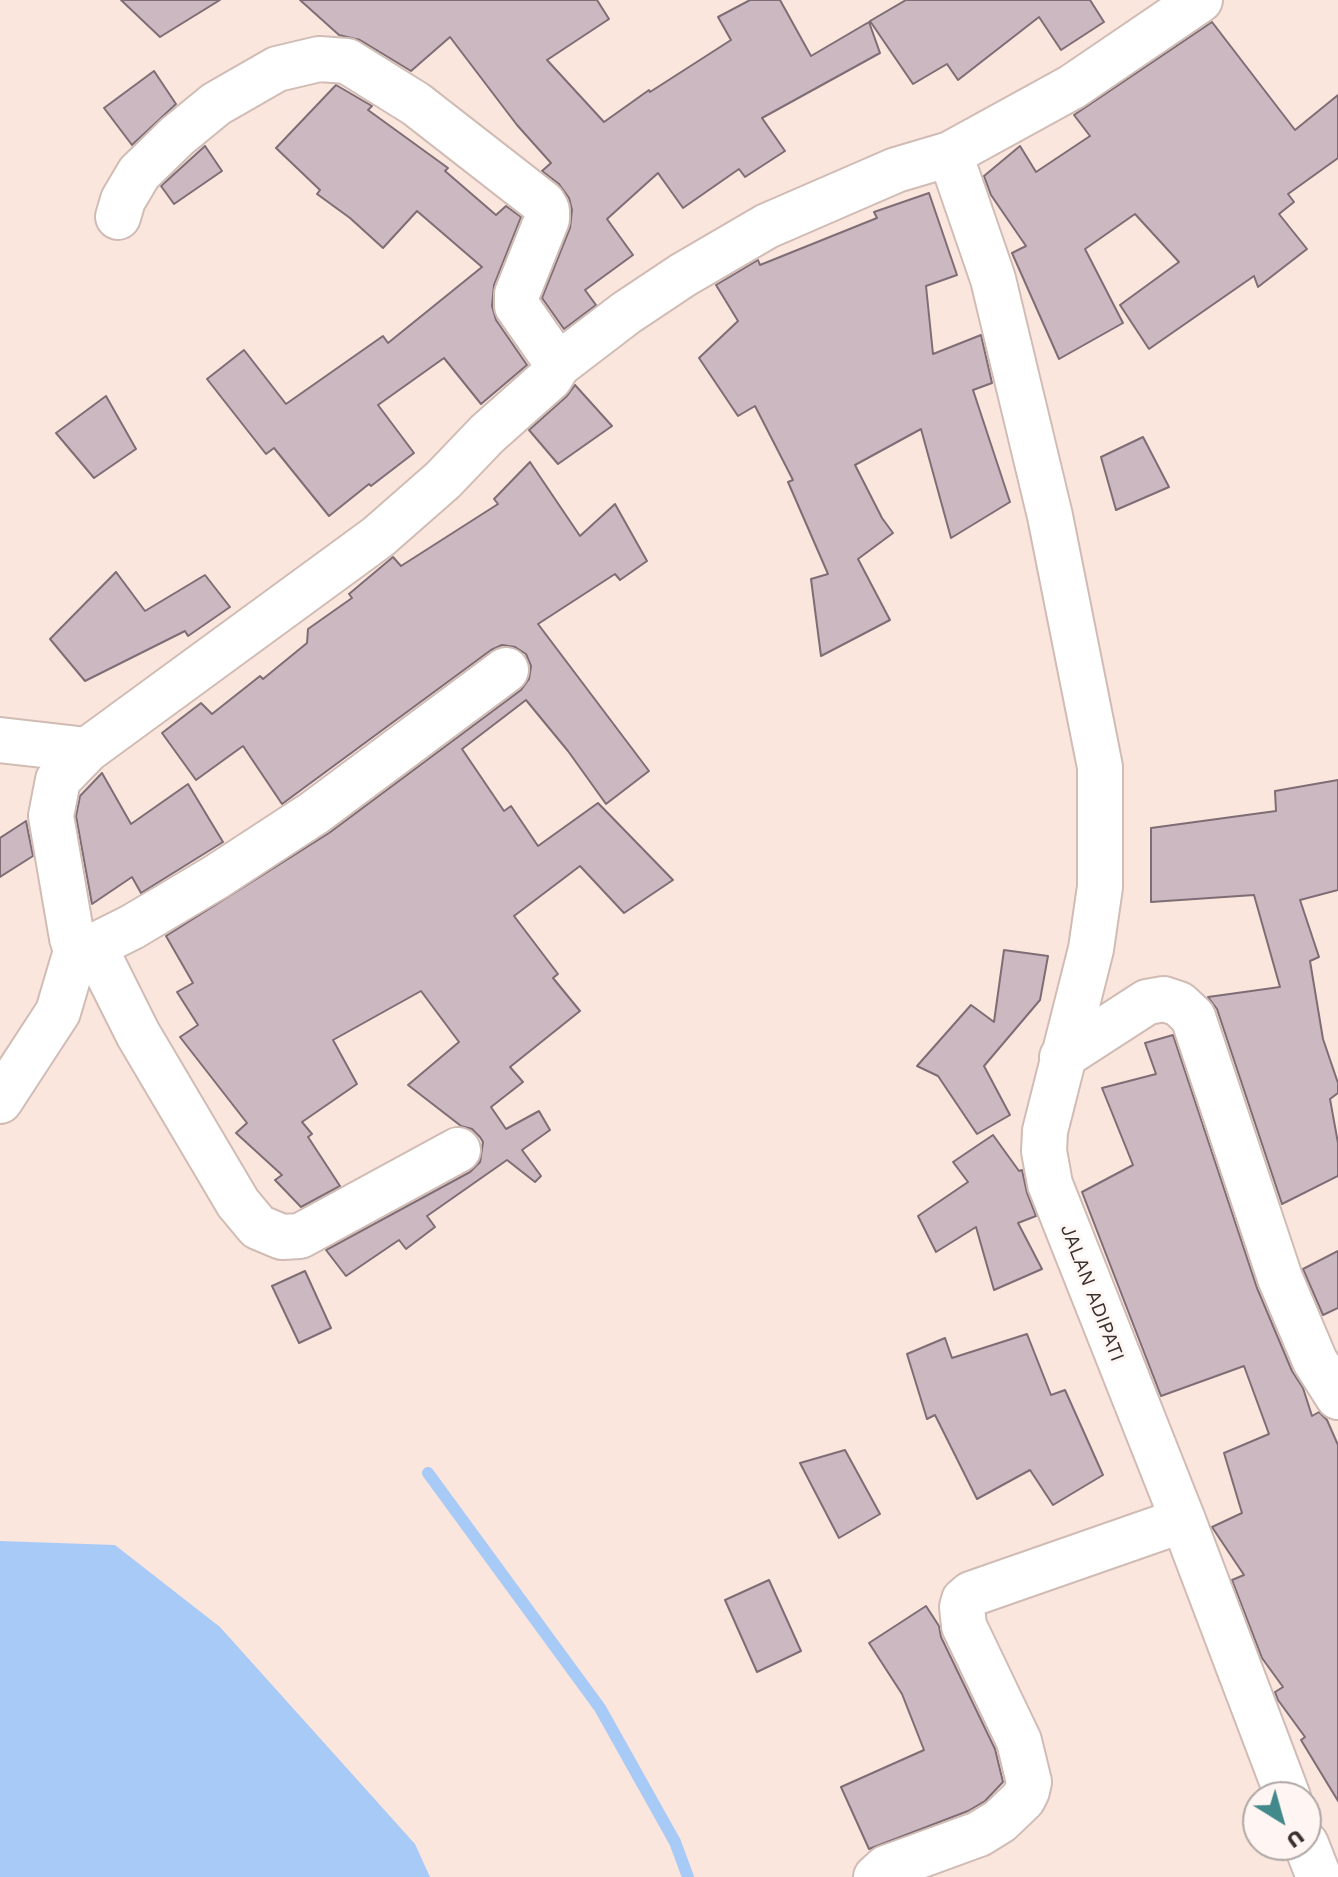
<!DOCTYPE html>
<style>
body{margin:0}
#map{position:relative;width:1338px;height:1877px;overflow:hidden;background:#fbe6de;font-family:"Work Sans",sans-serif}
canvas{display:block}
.north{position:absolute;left:1242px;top:1781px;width:80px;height:80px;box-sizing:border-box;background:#fff6f3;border:2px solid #afa7a4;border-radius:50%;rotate:143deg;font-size:22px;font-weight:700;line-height:32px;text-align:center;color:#38312d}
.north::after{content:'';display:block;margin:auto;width:28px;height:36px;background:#41898a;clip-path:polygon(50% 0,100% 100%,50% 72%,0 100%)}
</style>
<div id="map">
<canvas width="1338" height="1877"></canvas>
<div class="north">U</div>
</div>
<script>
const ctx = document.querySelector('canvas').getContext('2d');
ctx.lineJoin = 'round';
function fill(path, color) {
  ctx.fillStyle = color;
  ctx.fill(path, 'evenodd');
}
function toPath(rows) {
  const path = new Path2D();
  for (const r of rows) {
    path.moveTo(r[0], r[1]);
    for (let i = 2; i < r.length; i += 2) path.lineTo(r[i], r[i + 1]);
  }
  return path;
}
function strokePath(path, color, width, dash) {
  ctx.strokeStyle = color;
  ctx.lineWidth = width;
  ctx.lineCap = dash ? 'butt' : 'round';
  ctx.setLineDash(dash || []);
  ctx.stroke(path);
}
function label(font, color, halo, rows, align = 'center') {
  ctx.font = font + ' "Work Sans",sans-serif';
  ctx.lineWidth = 6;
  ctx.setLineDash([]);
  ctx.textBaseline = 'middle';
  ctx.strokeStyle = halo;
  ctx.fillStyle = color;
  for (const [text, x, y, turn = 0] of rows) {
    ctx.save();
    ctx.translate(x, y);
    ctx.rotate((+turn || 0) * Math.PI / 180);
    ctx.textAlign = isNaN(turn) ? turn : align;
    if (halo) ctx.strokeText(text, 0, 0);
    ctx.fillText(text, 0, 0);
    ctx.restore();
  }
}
fill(toPath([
 [0,1541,115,1545,220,1627,415,1844,430,1877,0,1877]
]), '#a8caf7');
strokePath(toPath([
 [428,1473,600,1708,675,1842,688,1877]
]), '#a8caf7', 12);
const building = toPath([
 [121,0,220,0,160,37,121,0],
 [300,0,597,0,609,19,547,60,604,122,649,90,650,92,731,40,718,17,750,0,780,0,811,56,869,22,880,53,762,118,785,151,745,177,739,169,683,208,658,173,607,219,633,255,585,290,596,305,564,329,542,298,570,228,572,210,569,198,559,184,542,171,551,163,517,125,450,37,411,71,360,40,339,35,300,0],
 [906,0,1090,0,1104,22,1061,50,1039,17,958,80,947,64,913,84,870,21,906,0],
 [1212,22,1295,130,1338,95,1338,158,1288,194,1294,202,1279,214,1307,249,1258,287,1254,276,1149,349,1120,305,1179,262,1135,214,1085,249,1123,323,1059,359,1012,253,1026,246,991,195,984,176,1020,146,1036,172,1090,136,1074,115,1212,22],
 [154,71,176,104,132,145,104,108,154,71],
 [336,85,372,106,368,110,448,168,445,171,496,215,506,206,521,217,494,285,492,306,496,320,527,365,481,404,444,358,378,405,414,453,371,486,369,484,329,516,274,448,266,454,207,379,244,350,286,404,383,336,388,343,482,267,417,211,383,248,350,218,317,194,320,190,276,148,336,85],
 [205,146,222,171,174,204,161,186,205,146],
 [929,193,957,275,926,286,933,354,981,335,992,383,973,390,1010,502,951,538,921,429,855,465,882,518,893,533,858,559,890,620,821,656,811,579,828,574,788,482,793,480,755,406,738,416,699,358,738,321,716,285,758,260,760,265,877,218,874,212,929,193],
 [575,385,612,426,558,464,529,430,567,396,575,385],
 [106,396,136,449,94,478,56,433,106,396],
 [1143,437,1169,487,1116,510,1101,457,1143,437],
 [530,462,580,536,615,504,647,561,620,580,615,574,538,624,649,771,606,804,568,751,526,700,462,749,504,811,511,806,538,846,598,803,673,880,624,913,580,866,514,916,558,974,553,978,580,1011,510,1067,523,1082,491,1107,506,1129,539,1111,550,1130,522,1150,541,1176,535,1182,507,1160,427,1216,435,1227,406,1249,399,1240,346,1276,326,1250,470,1172,480,1162,483,1142,480,1137,472,1129,461,1126,408,1085,459,1042,421,991,333,1040,357,1084,302,1122,312,1134,308,1137,340,1186,301,1207,275,1180,282,1175,236,1133,247,1123,180,1037,198,1025,177,992,193,983,166,936,329,833,521,690,529,679,531,666,526,654,515,647,502,645,491,650,282,804,243,746,196,780,162,733,201,703,212,714,260,676,263,679,307,643,308,629,352,598,349,594,393,557,401,566,498,504,494,499,530,462],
 [116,572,145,611,205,575,230,607,188,636,185,631,85,681,50,639,116,572],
 [102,773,131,824,188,784,223,842,141,893,132,877,92,904,76,816,80,796,102,773],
 [1338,780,1338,890,1300,900,1319,957,1310,961,1323,1039,1338,1083,1338,1093,1330,1099,1338,1143,1338,1176,1282,1204,1217,1009,1208,997,1280,987,1254,895,1151,902,1151,828,1276,811,1275,791,1338,780],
 [26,821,33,856,0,877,0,838,26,821],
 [1004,950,1048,956,1040,1000,984,1066,1010,1115,977,1134,938,1076,917,1066,971,1005,994,1022,1004,950],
 [1173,1035,1257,1288,1292,1371,1303,1388,1312,1416,1319,1412,1327,1420,1338,1445,1338,1801,1301,1740,1305,1737,1278,1700,1275,1692,1283,1687,1262,1658,1232,1580,1244,1575,1212,1527,1242,1513,1224,1453,1269,1434,1244,1366,1161,1396,1082,1192,1133,1165,1102,1088,1156,1074,1145,1043,1173,1035],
 [993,1135,1019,1171,1022,1170,1027,1193,1036,1216,1018,1223,1042,1269,994,1290,976,1227,936,1252,918,1216,968,1182,953,1162,993,1135],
 [1338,1251,1338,1308,1323,1315,1303,1269,1338,1251],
 [305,1271,331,1328,299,1343,272,1286,305,1271],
 [1027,1334,1051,1395,1065,1390,1103,1475,1053,1505,1030,1470,977,1499,935,1415,927,1419,907,1354,945,1338,952,1358,1027,1334],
 [845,1450,880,1514,839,1538,800,1463,845,1450],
 [769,1580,801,1651,757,1672,725,1600,769,1580],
 [926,1606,939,1626,941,1637,995,1749,1003,1782,985,1801,968,1811,869,1849,841,1787,924,1750,902,1694,869,1643,926,1606]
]);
fill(building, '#cbb8c1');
strokePath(building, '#7e6d75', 2);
const minor = toPath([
 [950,154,993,279,1050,516,1100,767,1100,887,1091,949,1045,1131,1044,1151,1050,1184,1183,1520,1288,1797],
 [118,217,123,200,139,173,177,136,216,104,277,69,319,59,347,61,416,104,543,203,547,210,547,219,517,294,517,306,558,365],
 [0,740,87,750],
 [94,946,138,1034,238,1203,258,1227,282,1237,300,1236,458,1150],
 [76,951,82,951,94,946,132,927,216,877,314,813,506,670],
 [1062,1057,1147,1002,1164,999,1179,1004,1193,1017,1280,1278,1315,1361,1338,1397],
 [0,1101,58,1012,76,951,72,938,51,816,58,780,87,750,378,537,443,480,487,434,550,378,558,365,626,313,683,275,767,226,896,170,950,154,1072,87,1200,0],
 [1306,1844,1319,1877],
 [876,1877,886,1868,979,1834,1000,1821,1023,1799,1027,1791,1029,1782,1019,1741,964,1626,962,1607,964,1600,971,1594,991,1587,1183,1520]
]);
strokePath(minor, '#d0bcb4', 48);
strokePath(minor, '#fff', 44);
label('20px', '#38312d', '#fff6f3', [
 ["JALAN ADIPATI",1092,1293,69]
]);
</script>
